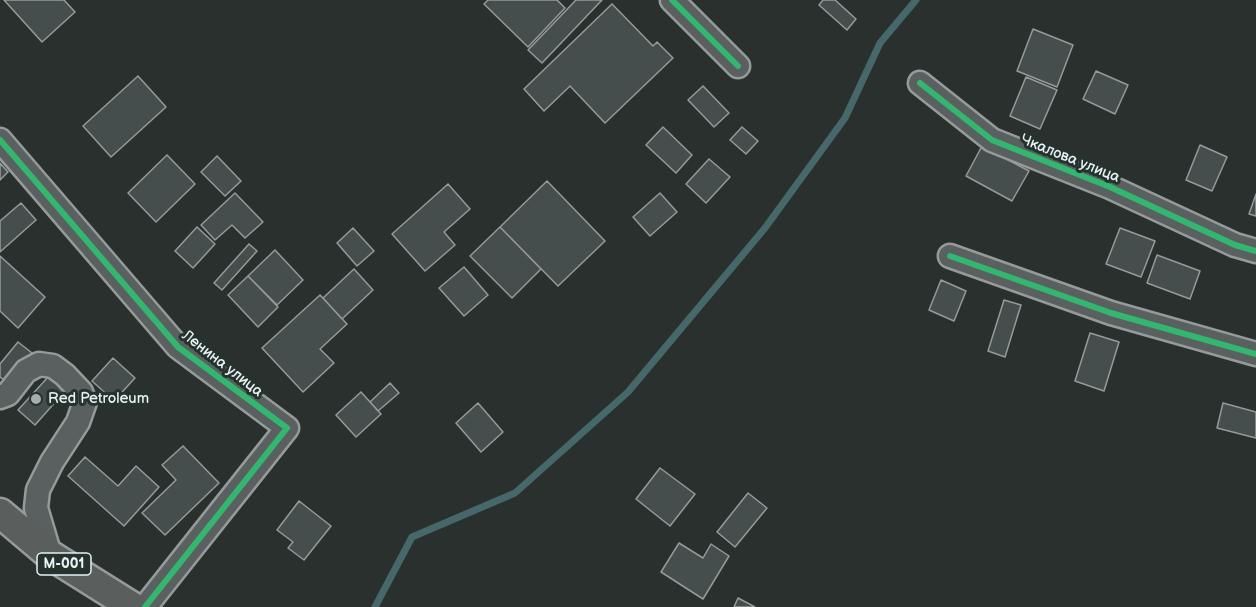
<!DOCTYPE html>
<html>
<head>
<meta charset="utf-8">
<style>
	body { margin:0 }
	canvas { display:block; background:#29302d }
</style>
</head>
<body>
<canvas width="1256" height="607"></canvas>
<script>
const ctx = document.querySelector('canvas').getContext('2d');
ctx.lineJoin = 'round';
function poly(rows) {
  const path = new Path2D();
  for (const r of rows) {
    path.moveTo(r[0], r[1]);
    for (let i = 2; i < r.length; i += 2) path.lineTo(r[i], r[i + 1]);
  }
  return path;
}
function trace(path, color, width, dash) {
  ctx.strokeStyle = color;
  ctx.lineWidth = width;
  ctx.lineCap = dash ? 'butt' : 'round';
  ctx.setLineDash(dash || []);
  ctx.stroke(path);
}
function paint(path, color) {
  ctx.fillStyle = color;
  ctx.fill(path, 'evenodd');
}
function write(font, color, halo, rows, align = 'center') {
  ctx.font = font + ' "Balsamiq Sans",sans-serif';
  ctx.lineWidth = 6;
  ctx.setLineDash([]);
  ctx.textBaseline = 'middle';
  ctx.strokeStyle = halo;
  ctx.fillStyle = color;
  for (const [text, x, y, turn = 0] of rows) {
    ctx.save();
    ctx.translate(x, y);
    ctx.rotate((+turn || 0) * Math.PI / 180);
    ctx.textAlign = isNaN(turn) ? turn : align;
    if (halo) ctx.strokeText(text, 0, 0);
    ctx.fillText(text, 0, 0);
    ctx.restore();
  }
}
const stream = poly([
	[375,607,412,537,515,493,628,392,765,228,845,118,880,43,916,0]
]);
const building = poly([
	[4,0,64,0,75,12,42,42,4,0],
	[488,0,557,0,565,8,528,47,484,4,488,0],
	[576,0,602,0,542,63,528,50,576,0],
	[823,0,835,0,856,19,847,30,819,5,823,0],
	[612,4,653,46,657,42,673,58,605,123,570,86,544,111,524,89,612,4],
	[1033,29,1073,45,1057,87,1017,71,1033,29],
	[1096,71,1128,85,1115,114,1083,99,1096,71],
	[138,76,166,107,111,157,83,126,138,76],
	[1026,77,1057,90,1040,129,1010,116,1026,77],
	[703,86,729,113,714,127,688,100,703,86],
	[663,127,692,155,676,173,646,145,663,127],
	[742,127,758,141,746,154,730,140,742,127],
	[1200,145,1227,157,1212,191,1186,180,1200,145],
	[982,146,1029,171,1012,201,966,176,982,146],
	[167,155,195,184,156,222,128,193,167,155],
	[217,156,241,181,225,196,201,172,217,156],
	[709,159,730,177,706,203,686,184,709,159],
	[0,163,8,172,0,180,0,163],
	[547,181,605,241,558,286,500,227,547,181],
	[448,184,470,209,444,232,455,245,425,271,392,234,448,184],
	[235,193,263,222,245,238,232,225,215,240,201,225,235,193],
	[660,193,677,212,650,236,633,217,660,193],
	[1256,194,1256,216,1249,214,1256,194],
	[21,203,36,220,0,252,0,221,21,203],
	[197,227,215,244,193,268,175,251,197,227],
	[500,227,541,269,512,298,470,256,500,227],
	[353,228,374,251,357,266,337,243,353,228],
	[1120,228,1155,241,1141,277,1106,264,1120,228],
	[249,244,257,251,222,290,214,283,249,244],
	[275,250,303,280,277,305,248,276,275,250],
	[1157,255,1200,271,1190,299,1147,283,1157,255],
	[0,256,45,297,18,328,0,311,0,256],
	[464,267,488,295,464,316,439,288,464,267],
	[354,269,373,290,342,319,323,298,354,269],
	[248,276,278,307,258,327,228,295,248,276],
	[941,280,966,291,954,321,929,310,941,280],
	[320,295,347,324,320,349,334,363,303,392,262,348,320,295],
	[1004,300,1021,305,1005,357,988,351,1004,300],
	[1090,333,1119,342,1104,391,1075,381,1090,333],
	[18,342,32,353,8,383,0,377,0,364,18,342],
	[113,358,135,378,114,401,92,381,113,358],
	[49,376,66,390,35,425,18,410,49,376],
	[390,383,399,393,378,411,370,402,390,383],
	[361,392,381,414,356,437,336,415,361,392],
	[478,403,503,432,481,452,456,423,478,403],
	[1223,403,1256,412,1256,438,1217,428,1223,403],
	[183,446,219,483,165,535,142,513,176,480,162,465,183,446],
	[85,457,118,486,136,466,159,487,124,526,68,476,85,457],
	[660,468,695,494,670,526,636,499,660,468],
	[748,493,767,508,735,547,717,532,748,493],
	[299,501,331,526,304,560,288,548,293,542,277,530,299,501],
	[679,543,703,558,711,544,729,556,703,599,661,572,679,543],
	[738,598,755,607,734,607,738,598]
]);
const minor = poly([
	[672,0,738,66],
	[920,83,992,140,1110,187,1235,245,1256,251],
	[0,140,178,347,287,428,145,607],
	[950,256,1111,313,1256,354],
	[0,397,8,394,26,371,39,364,53,366,65,375,81,392,85,402,78,422,52,462,38,490,36,508,50,555]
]);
const major = poly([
	[0,513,50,555,133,607]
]);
const cycleway = poly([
	[672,0,738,66],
	[920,83,992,140,1110,187,1235,245,1256,251],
	[0,140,178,347,287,428,145,607],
	[950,256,1111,313,1256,354]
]);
const markers = [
	[36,399,6,"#a5adb1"]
];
const shields = [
	[64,564,54]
];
const shieldNames = [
	["М-001",64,564]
];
const streetNames = [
	["Чкалова улица",1070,159,22],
	["Ленина улица",222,364,38]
];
const poiNames = [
	["Red Petroleum",48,399]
];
trace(stream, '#47686a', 7);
paint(building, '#464d4d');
trace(building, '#959a9a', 1.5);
trace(minor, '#959a9a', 27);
trace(major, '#959a9a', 33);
trace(minor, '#5a6060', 22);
trace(major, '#5a5e5c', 28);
trace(cycleway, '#33b770', 6);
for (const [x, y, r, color] of markers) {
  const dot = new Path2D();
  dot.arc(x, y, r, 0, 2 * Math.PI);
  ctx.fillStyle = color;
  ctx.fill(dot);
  trace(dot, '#26332d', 2);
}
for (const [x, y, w] of shields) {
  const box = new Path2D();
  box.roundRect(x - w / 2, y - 11, w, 22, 4.5);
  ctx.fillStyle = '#26332d';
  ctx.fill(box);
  trace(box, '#e8f1f8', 1.5);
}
write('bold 14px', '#e8f1f8', null, shieldNames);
write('15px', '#e8f1f8', '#26332d', streetNames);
write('15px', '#e8f1f8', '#26332d', poiNames, 'left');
</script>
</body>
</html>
